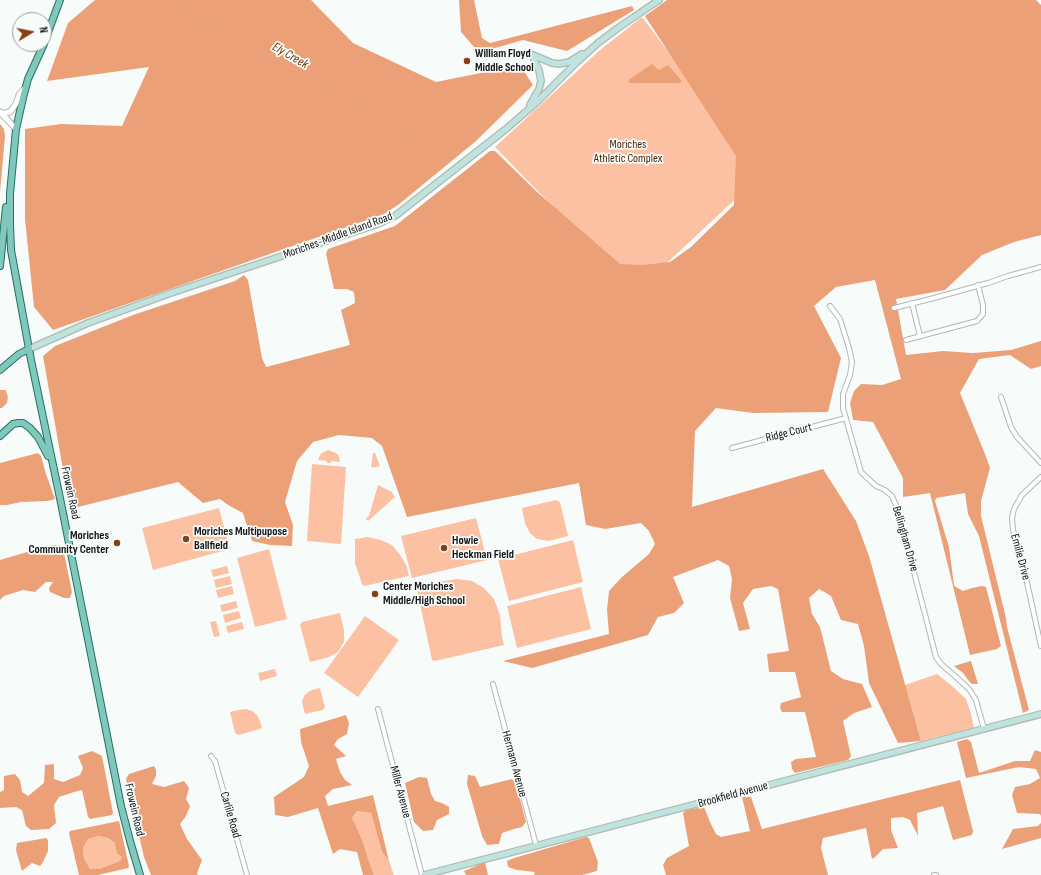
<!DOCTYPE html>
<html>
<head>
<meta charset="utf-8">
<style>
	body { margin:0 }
	#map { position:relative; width:1041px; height:875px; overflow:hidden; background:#f7fcfb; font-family:"Sofia Sans Condensed",sans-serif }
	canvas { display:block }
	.north { position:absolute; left:12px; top:12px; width:40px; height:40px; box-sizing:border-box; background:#f7fcfb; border:1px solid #9c9f9f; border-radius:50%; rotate:80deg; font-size:11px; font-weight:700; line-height:16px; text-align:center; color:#131414 }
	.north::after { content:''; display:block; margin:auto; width:14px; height:18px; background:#854115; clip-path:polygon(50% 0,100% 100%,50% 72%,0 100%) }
</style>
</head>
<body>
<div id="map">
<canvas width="1041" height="875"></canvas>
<div class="north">N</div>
</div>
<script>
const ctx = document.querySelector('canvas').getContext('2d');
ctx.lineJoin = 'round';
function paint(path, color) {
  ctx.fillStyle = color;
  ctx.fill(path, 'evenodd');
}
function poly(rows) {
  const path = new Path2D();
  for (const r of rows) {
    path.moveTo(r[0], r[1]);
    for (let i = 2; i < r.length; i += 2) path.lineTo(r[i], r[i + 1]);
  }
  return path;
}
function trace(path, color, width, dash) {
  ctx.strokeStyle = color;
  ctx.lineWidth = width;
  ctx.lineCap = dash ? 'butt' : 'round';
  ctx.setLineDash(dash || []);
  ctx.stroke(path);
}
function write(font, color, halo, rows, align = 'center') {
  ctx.font = font + ' "Sofia Sans Condensed",sans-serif';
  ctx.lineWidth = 3.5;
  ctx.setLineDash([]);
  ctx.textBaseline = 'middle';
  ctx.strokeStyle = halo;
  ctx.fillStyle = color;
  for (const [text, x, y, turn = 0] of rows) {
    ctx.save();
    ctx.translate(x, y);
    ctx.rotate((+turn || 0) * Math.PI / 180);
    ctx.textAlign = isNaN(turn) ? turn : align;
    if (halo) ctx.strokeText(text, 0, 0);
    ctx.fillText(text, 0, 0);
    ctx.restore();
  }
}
const green = poly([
	[642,17,761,175,636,292,495,147,535,110,600,50],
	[328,450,336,453,339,456,340,462,331,461,331,463,327,463,327,461,318,460,320,455,322,453],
	[373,453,375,453,380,466,376,467,371,467],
	[312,464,346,467,341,544,307,541],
	[378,485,392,492,395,497,368,521,366,519,367,517,369,516],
	[556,500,560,502,568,536,549,541,537,539,530,533,525,524,522,508],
	[219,508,230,549,153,570,142,528],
	[476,518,487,560,412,578,401,536],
	[368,537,381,540,392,545,401,556,407,567,409,576,364,586,362,584,355,563,355,539],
	[573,540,583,582,509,601,498,559],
	[269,549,287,619,255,627,237,558],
	[227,566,229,573,213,577,211,570],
	[230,576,232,584,216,588,214,580],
	[457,579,472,581,484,588,494,599,500,615,502,637,504,645,435,661,432,660,417,590,438,582],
	[232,586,234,594,218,598,216,590],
	[581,587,591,629,517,648,507,606],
	[236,601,238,608,222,612,220,605],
	[239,611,241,618,225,623,223,615],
	[340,613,344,630,344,642,338,652,329,657,310,662,300,625,302,622],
	[365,616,399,640,358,697,324,673],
	[216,621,220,636,214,637,210,622],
	[242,622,244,629,228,633,226,626],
	[275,669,277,676,260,681,258,673],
	[937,674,952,686,966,699,971,714,974,728,921,741,905,685],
	[320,688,325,707,323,710,305,714,302,702,304,696,308,692,312,690],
	[246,709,252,711,257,715,260,721,262,728,239,735,235,733,230,712,238,710],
	[357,811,371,813,382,852,389,861,394,875,374,875,352,818],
	[98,836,108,838,116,843,117,854,122,857,120,861,99,869,90,869,84,858,83,848,88,839]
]);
const forest = poly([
	[95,0,311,0,353,43,436,82,520,65,533,85,476,141,398,205,384,214,53,330,34,307,25,219,25,129,61,124,122,126,149,67,47,81,68,23],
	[459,0,474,0,482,38,490,43,632,6,634,10,567,51,523,40,492,49,474,47,461,32],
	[667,0,1036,0,1041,5,1041,235,1014,242,982,255,945,290,896,299,906,355,943,351,973,353,1011,350,1041,341,1041,366,1031,369,1010,355,979,359,960,393,985,454,990,468,981,501,981,516,1006,618,1007,627,1029,710,1023,713,979,536,968,514,965,493,936,498,935,501,949,547,954,585,956,587,963,591,972,588,982,586,986,587,1001,646,997,649,970,655,930,493,903,497,903,478,873,422,853,420,850,403,854,391,861,384,882,385,901,379,875,280,836,287,814,306,841,358,828,412,753,413,716,408,695,431,692,507,823,469,856,521,869,556,921,741,898,743,869,683,864,646,858,624,841,620,831,596,819,589,809,598,812,614,820,627,831,671,843,679,862,684,872,707,854,713,843,721,851,756,848,760,795,773,792,769,791,762,796,759,816,757,805,712,782,712,780,708,781,703,801,697,795,672,769,672,767,654,789,651,778,589,771,586,753,589,743,603,750,629,739,631,730,598,732,579,729,566,718,560,673,577,684,603,674,613,658,617,648,635,532,668,503,661,609,634,607,610,609,591,622,577,649,554,655,544,649,531,641,523,605,529,586,525,579,483,407,517,382,446,372,438,339,435,313,442,297,461,285,502,293,525,292,546,270,545,252,541,243,513,228,505,220,499,203,503,178,482,70,509,43,356,55,346,133,315,235,281,244,275,248,280,262,358,266,367,350,345,341,310,355,303,354,292,347,289,334,289,326,254,328,249,395,226,490,151,495,151,537,192,620,264,643,265,670,262,691,247,734,205,736,156,645,16],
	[652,64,659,70,668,65,682,81,680,83,631,83,628,82,630,79],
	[0,124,4,129,5,136,0,192],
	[38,453,41,456,46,474,55,499,48,501,21,502,7,505,0,505,0,463],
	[51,545,60,545,64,553,72,592,70,598,64,598,50,592,49,588,53,582,46,582,35,592,23,590,4,596,0,600,0,560],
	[971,661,978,684,972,684,968,680,963,673,954,666],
	[346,715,349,723,347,734,338,739,334,745,346,756,336,759,340,772,345,780,352,785,333,789,325,796,328,806,373,795,389,861,382,852,371,813,357,811,352,818,362,840,368,859,374,875,363,875,357,852,340,849,333,854,318,808,288,817,275,815,274,797,304,777,309,766,301,742,300,729],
	[967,739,971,742,979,773,1015,761,1030,761,1035,750,1041,752,1041,816,1040,814,1017,813,1012,795,1015,787,1030,784,1040,778,1036,769,1019,767,966,778,957,742],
	[92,751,102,756,113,813,112,815,90,819,88,817,82,790,74,792,59,797,54,805,56,823,49,829,31,830,26,826,22,810,16,807,0,808,0,792,4,790,4,776,15,774,20,780,22,792,28,796,44,783,45,765,54,764,54,779,63,782,80,775,83,768,78,756],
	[154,766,156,770,156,776,152,784,164,787,184,781,189,788,186,799,190,806,186,816,180,824,187,839,202,860,197,873,198,875,151,875,144,857,126,779,129,774],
	[468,775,475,776,480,787,512,779,516,784,526,822,522,827,514,829,502,833,499,844,487,845,482,836,467,784],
	[419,777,427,778,431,794,435,801,442,803,449,807,449,814,437,820,433,830,423,831,414,822,405,783],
	[960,780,973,831,972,835,953,840,943,806,917,813,918,836,910,820,903,817,891,818,891,830,898,848,883,849,875,857,872,859,866,828,823,838,821,848,828,875,666,875,663,865,667,858,689,846,683,813,686,810,704,807,710,822,716,834,721,837,750,831,742,797,751,797,762,829],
	[119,821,129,866,128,868,98,875,79,875,69,833,70,831],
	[98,836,108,838,115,843,117,854,122,857,120,861,99,869,90,869,84,858,83,848,88,839],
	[1041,823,1041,838,1002,849,1013,829,1038,826],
	[586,837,589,838,598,862,597,871,582,875,534,875,535,872,517,870,508,867,507,861,514,858],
	[46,838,48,840,48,851,43,862,40,866,32,863,22,871,16,850,17,843],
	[485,862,488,875,466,875,464,871]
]);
const water = poly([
	[0,390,5,390,6,391,8,397,7,403,2,408,0,408]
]);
const stream = poly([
	[165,0,242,39,404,131]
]);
const minor = poly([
	[912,303,920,336],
	[830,306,840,319,849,348,852,362,850,375,843,394,843,408,861,472,876,486,885,490,892,496,898,510,936,657,941,664,956,677,969,689,976,700,984,729],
	[894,308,934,298,988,283,1008,276,1041,267],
	[906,340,977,321,983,314,983,305,978,285],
	[1001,397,1011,427,1017,437,1041,463],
	[732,448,846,418],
	[1041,477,1022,495,1014,509,1012,518,1013,530,1026,578,1041,646],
	[493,684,536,845],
	[378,709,422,875],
	[211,756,215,761,247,875],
	[934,875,936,875]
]);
const tertiary = poly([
	[0,112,16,129],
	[0,113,6,113,10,112,16,104,19,95,25,88]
]);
const secondary = poly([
	[533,55,552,63,559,64,569,62,582,54],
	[530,105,539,89,541,81,539,70,534,60],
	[29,349,88,323,171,293,378,224,395,216,506,129,536,103,577,62,598,43,618,28,659,0],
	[424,875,1041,714]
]);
const primary = poly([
	[44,43,60,0],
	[44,44,28,79,23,98,16,129,10,194,10,224,11,250,31,360,61,503,121,806,130,841,140,875],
	[0,266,6,207],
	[0,370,19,354,29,349],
	[0,436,13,424,18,423,23,423,30,428,38,437,48,456]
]);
const markers = [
	[467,61,4,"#854115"],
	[186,539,4,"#854115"],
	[117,543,4,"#854115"],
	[444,548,4,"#854115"],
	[375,594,4,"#854115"]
];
const poiNames = [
	["William Floyd",475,54],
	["Middle School",475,68],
	["Moriches Multipupose",194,532],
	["Ballfield",194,546],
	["Moriches",109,536,"right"],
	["Community Center",109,550,"right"],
	["Howie",452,541],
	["Heckman Field",452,555],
	["Center Moriches",383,587],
	["Middle/High School",383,601]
];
const parkNames = [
	["Moriches",628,145],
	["Athletic Complex",628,159]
];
const streetNames = [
	["Moriches-Middle Island Road",338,236,-20],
	["Ridge Court",789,433,-14],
	["Frowein Road",70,493,78],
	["Bellingham Drive",905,539,74],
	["Emilie Drive",1020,557,75],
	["Hermann Avenue",514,764,75],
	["Miller Avenue",400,792,75],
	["Brookfield Avenue",733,795,-15],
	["Frowein Road",134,810,77],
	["Carlile Road",230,815,74]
];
const waterNames = [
	["Ely Creek",290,56,30]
];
paint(green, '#fcc1a2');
paint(forest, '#eba077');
paint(water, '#eda279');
trace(stream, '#eda279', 1.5);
trace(minor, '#b2b7b6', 6);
trace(tertiary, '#b2b7b6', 7);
trace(secondary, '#b2b7b6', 8);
trace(primary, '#237163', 8);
trace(minor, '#fff', 4);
trace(tertiary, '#fff', 5);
trace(secondary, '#bfe3dd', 5.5);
trace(primary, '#80c8bb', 6);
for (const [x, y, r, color] of markers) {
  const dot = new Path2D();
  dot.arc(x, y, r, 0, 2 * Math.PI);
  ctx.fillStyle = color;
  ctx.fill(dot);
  trace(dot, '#f7fcfb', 1.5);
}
write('bold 12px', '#131414', '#f7fcfb', poiNames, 'left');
write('12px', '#4c1e00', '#f7fcfb', parkNames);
write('12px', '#131414', '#f7fcfb', streetNames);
write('italic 13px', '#783504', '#f7fcfb', waterNames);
</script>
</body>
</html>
